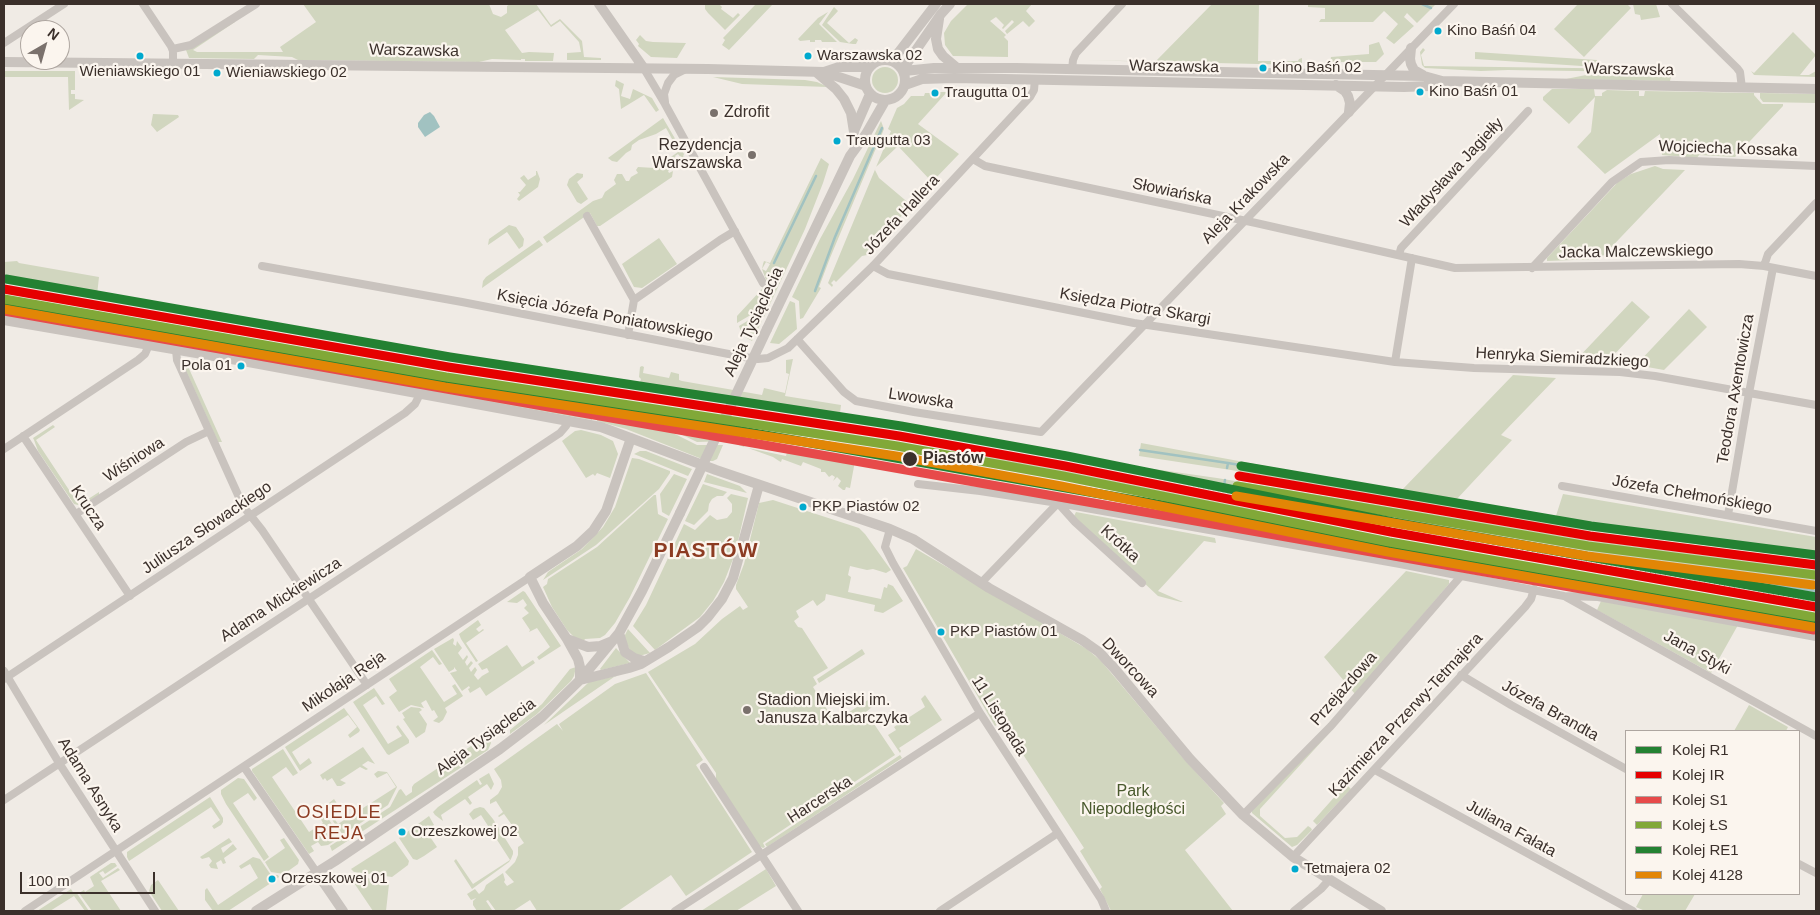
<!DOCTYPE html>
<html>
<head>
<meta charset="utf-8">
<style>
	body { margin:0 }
	#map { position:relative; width:1820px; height:915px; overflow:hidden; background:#f0ebe5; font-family:Arial,sans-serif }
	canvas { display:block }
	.frame { position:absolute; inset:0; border:5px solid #3b302b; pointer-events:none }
	.legend { position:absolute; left:1625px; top:730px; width:175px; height:165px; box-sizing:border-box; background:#fbf5ee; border:1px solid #aea6a0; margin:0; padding:6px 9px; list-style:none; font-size:15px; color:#3b302b }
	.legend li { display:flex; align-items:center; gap:10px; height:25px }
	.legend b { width:25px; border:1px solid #aea6a0 }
	.north { position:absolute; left:20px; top:20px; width:50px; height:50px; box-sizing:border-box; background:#fbf5ee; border:1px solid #aea6a0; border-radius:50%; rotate:38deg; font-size:14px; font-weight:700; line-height:20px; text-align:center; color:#3b302b }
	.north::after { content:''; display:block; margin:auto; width:18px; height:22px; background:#7a716c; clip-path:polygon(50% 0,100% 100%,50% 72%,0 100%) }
	.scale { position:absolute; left:20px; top:872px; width:135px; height:22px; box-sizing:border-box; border:2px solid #3b302b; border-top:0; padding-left:6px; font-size:15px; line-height:18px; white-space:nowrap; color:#3b302b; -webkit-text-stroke:4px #fbf5ee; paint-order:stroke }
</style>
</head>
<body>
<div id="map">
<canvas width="1820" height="915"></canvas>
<div class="frame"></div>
<ul class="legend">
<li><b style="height:6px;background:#238132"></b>Kolej R1</li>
<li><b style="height:6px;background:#e50000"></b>Kolej IR</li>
<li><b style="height:6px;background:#e74a4a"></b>Kolej S1</li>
<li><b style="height:6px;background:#81a838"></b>Kolej ŁS</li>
<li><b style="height:6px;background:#238132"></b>Kolej RE1</li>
<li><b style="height:6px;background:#e28606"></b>Kolej 4128</li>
</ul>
<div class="north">N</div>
<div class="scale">100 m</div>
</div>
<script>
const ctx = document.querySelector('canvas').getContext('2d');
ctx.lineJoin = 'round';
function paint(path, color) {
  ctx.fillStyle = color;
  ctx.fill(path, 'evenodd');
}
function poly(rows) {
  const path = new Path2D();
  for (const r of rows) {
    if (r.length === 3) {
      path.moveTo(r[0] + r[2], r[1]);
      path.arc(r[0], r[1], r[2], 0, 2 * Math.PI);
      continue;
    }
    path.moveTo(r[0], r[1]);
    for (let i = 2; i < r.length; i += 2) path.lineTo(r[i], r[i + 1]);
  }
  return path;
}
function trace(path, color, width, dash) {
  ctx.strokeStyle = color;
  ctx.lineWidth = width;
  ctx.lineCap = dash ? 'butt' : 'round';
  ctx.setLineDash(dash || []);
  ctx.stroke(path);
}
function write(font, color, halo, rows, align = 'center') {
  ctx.font = font + ' Arial,sans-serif';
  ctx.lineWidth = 4.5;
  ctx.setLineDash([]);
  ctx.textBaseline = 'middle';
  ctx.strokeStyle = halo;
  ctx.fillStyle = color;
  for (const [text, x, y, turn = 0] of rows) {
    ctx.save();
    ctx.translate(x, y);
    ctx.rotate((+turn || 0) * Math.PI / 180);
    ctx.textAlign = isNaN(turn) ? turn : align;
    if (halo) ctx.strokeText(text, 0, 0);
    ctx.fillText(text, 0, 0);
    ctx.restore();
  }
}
const green = poly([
	[303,4,489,4,493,14,501,17,507,13,507,6,510,4,536,4,551,25,560,19,582,41,584,57,601,58,601,60,567,60,567,53,581,52,579,42,560,21,551,27,538,10,505,30,522,53,529,52,554,53,553,61,525,61,525,59,521,59,521,60,492,59,479,62,298,60,292,57,258,55,254,59,189,58,186,50,235,21,235,22,193,50,197,52,283,52,280,47,316,22],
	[705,4,719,4,722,7,721,9,733,18,738,13,740,15,725,30,708,13,705,9],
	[756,4,773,4,729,50,722,45,725,40,723,38],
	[968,4,1032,4,1026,11,1035,21,1029,27,1023,21,1007,34,1005,31,1014,22,1012,20,1003,29,1002,28,1004,25,996,17,990,21,1006,35,1004,37,1008,41,1008,57,953,56,945,45,944,33,951,21],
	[1212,4,1259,4,1258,61,1298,61,1299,59,1302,58,1302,65,1085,60,1155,62],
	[1308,4,1436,4,1417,23,1407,13,1404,17,1414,26,1394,44,1386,38,1398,24,1384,11,1373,22,1319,22,1321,19,1325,19,1325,8,1308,7],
	[1578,4,1627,4,1631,8,1584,57,1554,29],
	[1633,4,1656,4,1660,17,1641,20,1640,15,1635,14],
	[834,7,838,11,827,23,849,43,855,38,858,40,856,44,853,44,840,42,822,25],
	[828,12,819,24,837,42,822,42,821,40,815,40,815,42,810,42,810,40,800,41,798,39,818,18],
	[1793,32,1816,55,1800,75,1809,75,1816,71,1816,77,1754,75,1751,71,1754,73],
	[640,35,646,41,653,42,686,43,677,58,651,57,638,46,639,44,636,40],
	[1379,42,1384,54,1376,62,1330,62,1331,57,1369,54,1369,45],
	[1423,48,1425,50,1421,55,1424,66,1648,69,1646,72,1508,70,1481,71,1425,68,1422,65,1420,52],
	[1475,52,1597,60,1597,67,1475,59],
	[885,80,13],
	[4,71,75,71,75,90,71,90,71,94,75,94,75,99,84,100,69,110,68,77,4,77],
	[1586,75,1671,77,1670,81,1566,79],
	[713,77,805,80,817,82,828,87,742,84],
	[616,80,624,84,621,96,630,99,633,89,652,98,659,110,656,112,644,95,621,109,619,89,615,86],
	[1552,89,1594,89,1595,96,1602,96,1602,93,1607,90,1639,91,1639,96,1644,96,1645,91,1754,93,1754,95,1762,104,1783,104,1783,106,1735,157,1699,155,1697,158,1662,155,1660,134,1605,174,1577,147,1591,132,1595,97,1569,124,1543,100,1543,97],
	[940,92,947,92,918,124,959,154,932,182,898,146,876,167,875,170,879,178,911,205,867,255,862,256,836,282,834,280,831,283,833,285,832,287,828,283,891,131,888,129,897,108,904,104,911,96,924,96,925,93,931,93,931,94,940,94],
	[1760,93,1816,94,1816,103,1763,102,1760,98],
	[153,114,178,115,179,117,157,132,151,125],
	[663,118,684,154,682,159,678,154,675,156,679,162,684,156,686,160,668,171,669,173,673,171,672,177,600,226,597,226,590,213,547,243,543,237,593,201,602,198,605,192,616,184,614,180,617,174,622,174,626,181,629,181,631,177,638,173,636,170,638,167,655,168,678,152,677,148,666,128,656,134,639,140,632,145,631,150,626,153,617,162,612,161,608,158],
	[881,121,884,129,830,258,819,287,821,288,803,318,800,319,799,301,792,297,820,239,853,179],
	[821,158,829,164,823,183,805,229,764,317,754,313,737,323,737,316,762,289,766,280,762,269,766,271,770,264,766,262,762,269,763,264,764,261,770,263],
	[1655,166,1663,169,1685,170,1600,259,1547,261,1547,258,1618,182,1631,174],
	[536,171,537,171,540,179,538,187,519,201,517,199,520,195,518,192,520,192,526,185,520,178,524,175,528,180,536,175],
	[577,173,583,174,583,177,577,182,588,199,581,204,577,202,567,185,569,179],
	[509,225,516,227,524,239,523,246,519,249,507,232,488,245,489,239],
	[659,238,677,264,642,288,634,287,622,264],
	[539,240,543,245,482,288,483,281,486,277],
	[17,261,19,263,99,277,97,295,507,365,508,363,640,382,641,379,639,377,640,367,642,366,644,367,643,373,669,378,671,372,679,374,679,380,682,381,762,395,764,388,785,393,789,374,786,373,786,360,793,359,785,396,841,405,840,413,748,401,717,399,546,373,4,279,4,262],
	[790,301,795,303,797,329,779,344,770,343],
	[1632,301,1650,317,1607,362,1575,361],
	[4,307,118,327,123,331,4,310],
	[1689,309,1707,327,1664,370,1636,365],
	[4,312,592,416,592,420,4,316],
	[754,317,762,321,752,341,742,335,739,326],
	[144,333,519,397,540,405,140,334],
	[182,362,186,362,222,442,218,442],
	[1513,375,1556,378,1501,435,1512,440,1456,500,1554,522,1563,494,1816,537,1816,559,1584,530,1515,520,1231,470,1139,456,1141,443,1401,491],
	[555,405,726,434,724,440,745,445,744,447,728,441,697,442,664,426,549,406],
	[598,417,663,428,697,445,723,445,717,459,713,461,707,461,626,429,597,421],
	[53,425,55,427,36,440,79,505,99,492,99,495,82,506,74,504,38,451,34,440,33,438],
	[581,430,601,435,613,441,618,454,610,478,597,473,595,476,593,474,586,478,562,441,575,431],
	[748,448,786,456,787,452,784,452,785,448,855,461,850,488,846,487,845,490,843,490,838,486,841,481,837,477,833,481,835,477,832,475,829,477,825,472,821,472,821,469,803,462,801,466,782,459,781,462,779,461,773,457],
	[951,449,1061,470,1257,510,1256,512,1047,476,1048,469,950,452],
	[640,451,646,451,692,469,688,476,634,454],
	[1042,453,1217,478,1582,539,1816,570,1816,597,1428,529],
	[632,458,639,459,670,471,670,473,659,489,596,545,543,580,548,572,582,549,603,527,615,507],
	[674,474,687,479,669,516,662,512,660,494],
	[707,474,740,486,747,493,704,482],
	[703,484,727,492,723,496,717,496,712,499,709,504,708,511,694,525,685,521],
	[731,494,748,498,735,554,724,582,713,601,700,617,655,650,633,626,646,605,684,524,695,530,710,515,717,520,727,518,732,512,732,504,727,498],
	[654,495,656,495,658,514,668,519,630,597,615,623,605,635,600,638,585,639,583,642,575,638,567,630,552,607,543,587,547,584,548,579,597,547],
	[773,500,859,528,865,534,891,570,886,573,873,569,867,570,850,566,848,575,851,577,848,592,881,599,884,587,887,588,888,584,893,586,903,601,883,613,874,611,875,605,826,594,825,600,817,606,813,600,796,611,799,617,794,621,798,627,802,628,828,668,813,677,817,684,813,687,833,719,835,721,868,700,872,707,866,712,895,755,763,843,765,847,763,848,758,845,716,782,716,773,648,672,695,644,722,619,740,606,743,610,748,607,736,589,736,585,744,564,759,503],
	[1076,512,1215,538,1216,543,1204,541,1158,591,1183,602,1181,602,1158,596,1076,519,1074,516],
	[916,549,1087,649,1101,661,1183,758,1224,803,1221,806,1226,814,1185,850,1233,911,1111,911,1100,889,1102,887,1080,851,1084,848,1011,736,1015,733,1006,719,995,726,903,568,907,566],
	[1406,571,1449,580,1449,584,1355,694,1324,657],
	[523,591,525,592,561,646,539,660,537,657,550,647,537,628,529,632,530,630,522,618,529,613,524,608,527,605,523,599,517,603,507,602],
	[1601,601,1738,625,1711,673,1597,610],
	[478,620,481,625,476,629,479,632,483,629,484,630,466,643,478,661,476,662,461,639,459,634],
	[628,629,650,653,639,656,631,653,624,637],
	[453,638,454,640,453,644,456,646,457,641,462,648,458,653,463,660,467,655,468,657,465,662,467,666,471,661,473,663,469,668,471,672,475,667,477,670,474,675,478,680,482,676,489,672,487,668,482,670,478,664,507,645,522,667,533,660,535,663,486,696,480,687,470,693,468,689,470,688,469,686,462,691,450,673,457,671,454,667,454,669,449,672,434,649],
	[616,648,630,663,601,670,600,669],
	[862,649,865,654,819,683,817,679],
	[432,650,442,664,439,665,433,657,420,667,444,702,457,694,452,686,455,684,463,696,445,708,447,712,443,720,439,723,433,721,438,717,434,710,432,711,426,700,421,703,424,708,411,705,399,712,389,697,397,691,389,679],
	[576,667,574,676,571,681,537,714,510,734,510,730,542,704,570,669],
	[646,673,703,760,696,765,752,852,686,896,671,875,618,911,537,911,530,900,513,911,496,911,488,900,486,901,492,910,477,911,473,905,473,901,476,898,471,900,467,894,475,889,479,894,484,890,486,885,503,873,505,880,504,882,507,886,514,882,505,872,515,862,518,855,518,847,524,843,515,830,509,833,508,832,514,828,504,814,499,817,498,816,503,812,496,801,490,804,490,800,498,794,502,787,501,780,494,769,557,724,563,731,559,724,615,684],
	[620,675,614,677,544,725,589,682],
	[374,688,385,704,382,705,376,696,363,705,388,744,402,736,396,727,398,725,409,740,409,743,389,755,387,754,353,702],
	[925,695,942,720,899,748,901,751,900,753,888,735,896,730,894,727,925,707,921,699],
	[1749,705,1788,727,1786,731,1734,731],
	[411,707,420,708,422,710,419,712,427,724,425,732,416,738,403,719,405,718,402,713],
	[344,708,360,730,359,732,350,738,348,735,357,727,348,715,292,752,300,765,309,758,312,763,300,771,285,747],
	[1334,728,1260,809,1260,816,1285,838,1297,837,1308,826,1311,828,1312,830,1297,845,1292,847,1252,813,1252,809],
	[487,737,490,739,491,743,488,750,332,851,330,846,390,807,399,790,401,789,406,796,412,792,412,787,414,784,483,738],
	[363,747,375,764,368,761,362,765,368,769,366,770,360,767,340,780,346,783,341,786,337,786,332,778,327,781,325,778,323,780,320,775],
	[283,749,298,773,293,776,286,767,272,777,309,832,323,823,318,814,323,810,338,834,339,838,328,845,321,846,318,842,311,846,314,851,309,854,252,771,252,769],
	[900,755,902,758,767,847,765,844],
	[378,771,387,772,397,787,388,805,344,834,340,832,324,807,334,799,338,805,329,811,338,824,396,787,387,773,377,778,374,774],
	[489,773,494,784,491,790,487,784,468,797,472,803,470,805,465,799,441,815,443,821,435,815,433,812,438,807,477,780,480,785,482,784,479,779],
	[238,778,244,779,257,798,254,801,248,793,233,803,269,857,264,861,226,804,221,794,221,790],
	[1346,784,1351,789,1317,825,1313,821],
	[210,797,223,818,223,822,221,825,214,829,212,826,220,820,211,807,129,861,127,857,127,852],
	[480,807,484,808,493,819,513,851,513,854,511,859,509,862,472,889,454,861,456,859,473,884,510,860,481,815,473,820,469,814,474,809],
	[429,816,434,825,426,831,437,847,424,856,417,860,413,859,399,838],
	[229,838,232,842,221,848,223,853,233,844,237,849,224,858,226,863,223,864,221,860,216,863,218,869,211,868,209,865,212,861,209,857,202,859,200,857],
	[284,838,299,860,298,864,284,874,271,872,265,862,285,848,280,840],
	[395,841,409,861,408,865,392,877,385,876,385,874,382,872,379,875,354,872,351,869],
	[253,857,260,859,271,875,278,875,279,877,276,879,274,876,269,879,271,883,228,911,213,911,205,900,205,890,207,888,218,905,258,878,250,864,241,869,239,866],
	[111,863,115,863,117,866,105,874,103,871,99,873,103,878,118,868,120,870,101,881,121,911,92,911,79,893,84,890,85,892,94,886,90,877],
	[766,869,776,886,736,911,701,911],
	[353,876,387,881,389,884,386,911,373,911,352,880],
	[158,880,179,911,162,911,149,891,151,885],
	[71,889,74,894,76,892,89,911,85,911,74,896,50,911,37,911],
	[1643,894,1695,894,1685,911,1645,911,1636,907]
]);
const water = poly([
	[430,112,434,116,440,127,425,137,418,127,418,123,424,115]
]);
const stream = poly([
	[1422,4,1431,8],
	[774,263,816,176],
	[815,291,835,237,882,128],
	[1140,450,1228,463,1227,468],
	[1228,463,1477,506],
	[1154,471,1467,534,1657,567,1816,591],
	[1224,486,1225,480]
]);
const minor = poly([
	[143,4,171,46,173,51,173,64],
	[1672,4,1737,68,1740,72,1742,88],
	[4,43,64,4],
	[173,49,191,45,256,4],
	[643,67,665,104,763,283],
	[1072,70,1073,60,1076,53,1122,4],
	[665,102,664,94,668,83,674,75,684,70],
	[973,159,985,166,1256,223,1455,268,1739,264,1764,266,1816,276],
	[587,216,634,300],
	[1399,255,1401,248,1528,111],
	[262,266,462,302,744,357,758,359,768,358,788,348,873,266,1030,97,1034,90,1035,79],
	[873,266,888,274,1134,323,1395,362,1474,368,1620,372,1655,376,1816,405],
	[1764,266,1768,254,1816,203],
	[1532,268,1612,182,1641,162,1669,160,1816,166],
	[628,335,634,300,720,240,735,231],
	[797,339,844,392,856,401,914,412,1041,432,1454,4],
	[176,350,177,360,243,506,262,530,367,685],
	[1395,362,1412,258],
	[23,436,130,596],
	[4,449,138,360,145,354,149,345],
	[918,484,980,491,1058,503,1400,564,1564,596,1598,597,1816,637],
	[1562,486,1816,531],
	[76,514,186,442,209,431],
	[1728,515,1749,393,1773,268],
	[890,529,885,547,893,563,980,713,1101,899,1106,911],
	[981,583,1058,503,1075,522,1142,583],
	[1566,597,1816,736],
	[4,671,59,763,155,911],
	[1461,675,1511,705,1626,769],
	[4,679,405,413,415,404,420,394],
	[244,767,317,873],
	[704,767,798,911],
	[1375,770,1633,911],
	[4,800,560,433,566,426,568,420],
	[1243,815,1331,726,1461,576],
	[1293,857,1525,607,1531,599,1534,589],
	[1799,864,1816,873],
	[25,911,530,577],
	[675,911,980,713],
	[940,911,1058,833],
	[1294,911,1321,889,1329,880]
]);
const tertiary = poly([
	[599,4,643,67],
	[939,19,936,39,938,49,943,56,956,67],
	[1411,48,1410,59,1411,64,1414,70,1423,75],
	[885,80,20],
	[892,61,936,4],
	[4,62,708,69,824,72,866,86],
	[903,69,941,14,950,4],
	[904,71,934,68,1016,68,1424,76,1442,81,1816,89],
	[816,72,836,89,844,99,851,113,854,132],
	[824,72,839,67,869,67],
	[905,85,922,79,954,78,1404,87,1430,86,1442,81],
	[1336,85,1345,91,1348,96,1350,103,1349,112],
	[854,131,870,94],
	[4,320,243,361,601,427,716,470,890,529,913,539,989,588,1082,640,1099,652,1114,668,1190,759,1243,815,1293,857,1381,911],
	[767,329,850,156,866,134,885,101],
	[619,633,625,652,634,658,644,661],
	[567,639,588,647,600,646,612,641],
	[580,680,580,667,578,659,567,639,543,603,530,577,577,546,593,531,606,511,631,438],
	[580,680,629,668,641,664,669,647,698,627,708,617,722,599,733,578,759,485],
	[317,873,343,911],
	[256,911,335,861,500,749,542,717,580,680,619,633,642,591,680,513]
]);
const rail = poly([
	[924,430,976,439,1364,521,1816,601]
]);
const tertiaryBridge = poly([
	[680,513,767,329]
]);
const rail1 = poly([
	[4,301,1816,620]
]);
const rail2 = poly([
	[4,289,448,367,899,436,1065,466,1391,532,1816,607],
	[1239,476,1590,536,1816,565]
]);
const rail3 = poly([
	[4,311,1814,630]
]);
const rail4 = poly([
	[4,299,446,377,897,446,1063,476,1389,542,1814,617],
	[1237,486,1588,546,1815,575]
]);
const rail5 = poly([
	[6,279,450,357,901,426,1067,456,1393,522,1816,597],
	[1241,466,1591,526,1816,555]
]);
const rail6 = poly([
	[4,309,445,387,896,456,1061,486,1388,552,1813,627],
	[1236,496,1587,556,1813,585]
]);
const markers = [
	[1438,31,4.5,"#00a9ce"],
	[140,56,4.5,"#00a9ce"],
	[808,56,4.5,"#00a9ce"],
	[1263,68,4.5,"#00a9ce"],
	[217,73,4.5,"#00a9ce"],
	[1420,92,4.5,"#00a9ce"],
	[935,93,4.5,"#00a9ce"],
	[714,113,5,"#7a716c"],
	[837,141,4.5,"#00a9ce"],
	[752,155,5,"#7a716c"],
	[241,366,4.5,"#00a9ce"],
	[910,459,8,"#3b302b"],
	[803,507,4.5,"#00a9ce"],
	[941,632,4.5,"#00a9ce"],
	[747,710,5,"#7a716c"],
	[402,832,4.5,"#00a9ce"],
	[1295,869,4.5,"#00a9ce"],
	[272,879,4.5,"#00a9ce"]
];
const busNames = [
	["Kino Baśń 04",1447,31],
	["Warszawska 02",817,56],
	["Kino Baśń 02",1272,68],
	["Wieniawskiego 01",140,72,"center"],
	["Wieniawskiego 02",226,73],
	["Kino Baśń 01",1429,92],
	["Traugutta 01",944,93],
	["Traugutta 03",846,141],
	["Pola 01",232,366,"right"],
	["PKP Piastów 02",812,507],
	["PKP Piastów 01",950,632],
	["Orzeszkowej 02",411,832],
	["Tetmajera 02",1304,869],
	["Orzeszkowej 01",281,879]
];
const streetNames = [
	["Warszawska",414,51,1],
	["Warszawska",1174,67,1],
	["Warszawska",1629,70,1],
	["Wojciecha Kossaka",1728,149,2],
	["Władysława Jagiełły",1452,173,-47],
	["Słowiańska",1172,192,12],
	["Aleja Krakowska",1246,199,-46],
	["Józefa Hallera",902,215,-47],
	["Jacka Malczewskiego",1636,252,-1],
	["Księdza Piotra Skargi",1135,307,10],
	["Księcia Józefa Poniatowskiego",605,316,11],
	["Aleja Tysiąclecia",754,322,-65],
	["Henryka Siemiradzkiego",1562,358,3],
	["Teodora Axentowicza",1736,389,-80],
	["Lwowska",921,399,9],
	["Wiśniowa",134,460,-33],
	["Józefa Chełmońskiego",1692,495,10],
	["Krucza",88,508,56],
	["Juliusza Słowackiego",207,528,-34],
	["Krótka",1120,544,42],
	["Adama Mickiewicza",281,600,-33],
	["Jana Styki",1697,653,29],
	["Dworcowa",1130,668,47],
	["Mikołaja Reja",344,682,-34],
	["Przejazdowa",1344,689,-49],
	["Józefa Brandta",1550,711,29],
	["Kazimierza Przerwy-Tetmajera",1406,715,-47],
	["11 Listopada",999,716,58],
	["Aleja Tysiąclecia",486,737,-36],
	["Adama Asnyka",90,785,58],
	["Harcerska",820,800,-33],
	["Juliana Fałata",1511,829,29]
];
const poiNames = [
	["Zdrofit",724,113],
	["Rezydencja",742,146,"right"],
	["Warszawska",742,164,"right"],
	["Stadion Miejski im.",757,701],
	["Janusza Kalbarczyka",757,719]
];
const stopNames = [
	["Piastów",923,459]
];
const parkNames = [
	["Park",1133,792],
	["Niepodległości",1133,810]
];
const neighbourhoodNames = [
	["OSIEDLE",339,813],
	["REJA",339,834]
];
const districtNames = [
	["PIASTÓW",706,551]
];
paint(green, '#d1d6bf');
paint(water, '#a1c2c1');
trace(stream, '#a1c2c1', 2.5);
trace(minor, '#c9c3be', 8);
trace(tertiary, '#c9c3be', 10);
trace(rail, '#b1aca8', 2.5, [1, 4]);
trace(tertiaryBridge, '#c9c3be', 10);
trace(rail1, '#238132', 9);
trace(rail2, '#e50000', 9);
trace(rail3, '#e74a4a', 9);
trace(rail4, '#81a838', 9);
trace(rail5, '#238132', 9);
trace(rail6, '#e28606', 9);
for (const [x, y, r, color] of markers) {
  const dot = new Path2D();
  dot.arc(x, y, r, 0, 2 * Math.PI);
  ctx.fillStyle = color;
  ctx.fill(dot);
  trace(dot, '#fbf5ee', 2);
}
write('15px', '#3b302b', '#fbf5ee', busNames, 'left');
write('16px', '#3b302b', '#fbf5ee', streetNames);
write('16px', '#3b302b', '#fbf5ee', poiNames, 'left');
write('bold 16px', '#3b302b', '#fbf5ee', stopNames, 'left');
write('16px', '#4a5a2e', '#fbf5ee', parkNames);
ctx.letterSpacing = '1px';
write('18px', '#8c3b22', '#fbf5ee', neighbourhoodNames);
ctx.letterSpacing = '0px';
ctx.letterSpacing = '1px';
write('bold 21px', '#8c3b22', '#fbf5ee', districtNames);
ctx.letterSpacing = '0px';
</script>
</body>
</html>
